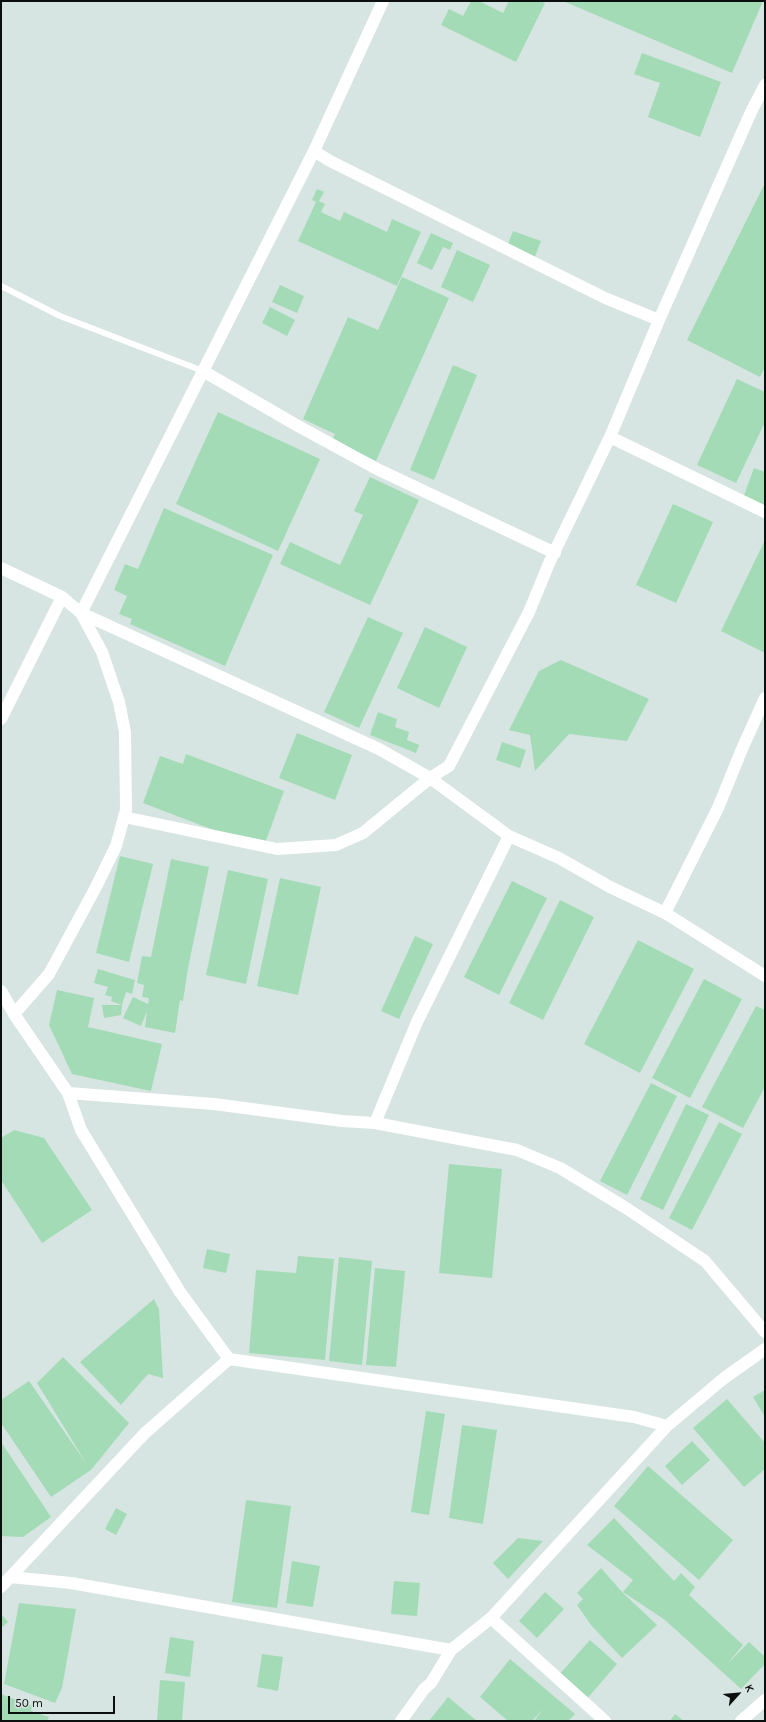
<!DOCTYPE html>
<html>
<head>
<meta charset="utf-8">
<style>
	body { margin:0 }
	#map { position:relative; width:766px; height:1722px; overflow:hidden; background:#d6e5e1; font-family:Karla,sans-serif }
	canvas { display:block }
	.frame { position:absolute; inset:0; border:2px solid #0b0f0e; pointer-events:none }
	.north { position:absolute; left:718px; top:1674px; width:40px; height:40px; -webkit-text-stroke:3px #d6e5e1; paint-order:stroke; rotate:63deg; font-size:11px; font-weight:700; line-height:16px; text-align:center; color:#0b0f0e }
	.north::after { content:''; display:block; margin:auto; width:14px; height:18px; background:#0b0f0e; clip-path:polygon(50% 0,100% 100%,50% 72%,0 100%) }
	.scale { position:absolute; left:8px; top:1696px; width:107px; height:18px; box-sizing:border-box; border:2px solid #0b0f0e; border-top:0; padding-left:5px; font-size:12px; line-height:14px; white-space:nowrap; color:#0b0f0e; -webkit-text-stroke:3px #d6e5e1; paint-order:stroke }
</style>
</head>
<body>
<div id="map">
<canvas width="766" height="1722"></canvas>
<div class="frame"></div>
<div class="north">K</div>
<div class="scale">50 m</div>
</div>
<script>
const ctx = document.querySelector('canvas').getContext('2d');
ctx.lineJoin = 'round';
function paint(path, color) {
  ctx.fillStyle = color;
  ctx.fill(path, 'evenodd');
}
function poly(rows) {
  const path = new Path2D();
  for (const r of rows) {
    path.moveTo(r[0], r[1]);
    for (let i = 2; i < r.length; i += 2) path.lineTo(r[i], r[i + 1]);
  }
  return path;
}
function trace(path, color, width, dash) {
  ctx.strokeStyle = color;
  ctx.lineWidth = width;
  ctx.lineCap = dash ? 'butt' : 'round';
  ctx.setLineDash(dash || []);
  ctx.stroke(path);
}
const building = poly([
	[471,1,479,1,503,13,509,1,540,1,545,3,516,62,441,25,449,9,463,16],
	[563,1,763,1,732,73],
	[642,53,721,82,700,137,648,117,660,83,634,74],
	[765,183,765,367,760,377,687,340],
	[317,189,324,192,319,201,325,204,321,212,340,221,344,212,387,232,392,219,421,232,397,286,298,241,316,202,312,200],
	[513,231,541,241,534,259,506,249],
	[431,233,453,243,450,250,443,247,432,270,417,263],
	[457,250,490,265,473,302,441,287],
	[402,277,449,298,376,461,332,441,335,434,303,419,348,317,378,330],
	[280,285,304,296,297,313,272,302],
	[270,307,295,320,287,336,262,323],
	[453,365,477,375,434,480,410,470],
	[737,379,765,392,765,422,736,483,697,465],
	[218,412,320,459,278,551,176,504],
	[754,468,765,472,765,507,742,501],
	[370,477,419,500,370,605,280,564,290,542,340,565,363,515,354,511],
	[673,504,713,522,676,603,636,585],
	[164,508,273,555,225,666,130,624,132,619,119,614,127,596,114,590,125,564,138,569],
	[765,540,765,653,721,631],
	[368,617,403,633,359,728,324,712],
	[425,627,467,647,439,708,397,688],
	[561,660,649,699,627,741,569,734,535,771,530,735,509,730,539,671],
	[378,712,397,719,395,727,409,732,407,740,419,745,416,753,370,735],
	[297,733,352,755,335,800,279,778],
	[502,742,526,750,520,768,496,760],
	[186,754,284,791,263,849,143,803,160,756,183,764],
	[120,856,153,864,129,962,96,953],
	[171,859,209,867,188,968,183,1001,180,1000,175,1033,145,1027,147,1011,141,1026,123,1018,133,997,148,1004,149,998,142,997,144,985,137,983,142,956,151,957],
	[228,870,268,879,246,984,206,975],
	[280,878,321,887,298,995,257,986],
	[512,881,547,898,499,995,464,977],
	[560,900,594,917,543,1020,509,1003],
	[415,936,433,944,399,1019,381,1011],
	[638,940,694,969,640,1073,584,1044],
	[98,969,135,980,132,994,126,992,122,1005,111,1001,112,997,105,995,108,987,94,983],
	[704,979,742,999,690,1098,652,1078],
	[57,990,94,998,88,1027,162,1044,151,1091,72,1074,49,1025],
	[102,1005,122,1005,121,1015,104,1018],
	[756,1006,765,1010,765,1087,743,1128,702,1107],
	[651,1083,677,1096,627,1195,600,1181],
	[686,1104,709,1115,663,1210,640,1199],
	[719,1122,742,1134,692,1230,669,1218],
	[14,1130,44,1138,92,1210,42,1243,1,1180,1,1138],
	[449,1164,502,1169,492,1278,439,1273],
	[207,1249,230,1254,226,1273,203,1268],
	[298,1256,334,1259,325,1360,249,1353,256,1270,296,1273],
	[339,1257,372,1261,362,1365,329,1361],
	[375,1268,405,1271,396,1367,366,1365],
	[154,1299,159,1309,163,1378,148,1374,121,1405,80,1362],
	[63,1357,129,1423,91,1470,51,1497,1,1423,1,1400,29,1381,86,1463,37,1383],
	[765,1390,765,1417,753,1397],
	[727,1399,765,1443,765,1469,744,1487,693,1428],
	[426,1411,445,1414,429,1515,411,1512],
	[462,1425,497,1430,483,1524,449,1518],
	[692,1441,710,1460,682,1485,665,1466],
	[1,1442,51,1517,23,1537,1,1536],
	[648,1466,733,1540,699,1580,614,1506],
	[246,1500,291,1506,277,1608,232,1602],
	[116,1508,127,1514,116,1535,105,1529],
	[614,1518,674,1581,681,1573,695,1587,689,1595,743,1645,727,1664,749,1642,765,1657,765,1664,741,1689,665,1620,623,1592,633,1580,587,1545],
	[518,1538,543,1541,508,1579,493,1563],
	[292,1561,320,1566,313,1607,286,1603],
	[601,1568,622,1592,657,1625,622,1658,591,1625,577,1605,583,1599,577,1593],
	[394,1581,420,1583,417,1616,391,1614],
	[545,1592,564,1609,537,1638,519,1621],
	[19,1603,76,1609,62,1688,55,1703,4,1684],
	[3,1616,8,1622,1,1628,1,1617],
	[170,1637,194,1641,190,1677,165,1673],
	[590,1640,617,1664,585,1701,558,1676],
	[262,1654,283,1657,278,1691,257,1687],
	[510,1659,575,1714,569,1720,570,1721,534,1721,543,1709,532,1721,508,1721,480,1697],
	[160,1680,185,1682,182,1721,157,1720],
	[1,1694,33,1706,31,1711,49,1717,47,1721,1,1721],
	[448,1697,477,1721,429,1721],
	[675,1714,684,1721,670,1721]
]);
const service = poly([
	[1,286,60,316,203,371]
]);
const minor = poly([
	[383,1,314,151,81,613,379,749,430,778,509,836,559,858,610,887,665,913,765,976],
	[314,151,330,161,605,298,659,320],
	[203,371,298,426,377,469,555,553],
	[610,437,765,512],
	[1,568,62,597,81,613,102,652,119,702,125,732,126,810,116,846,96,887,49,974,14,1014],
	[1,719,62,597],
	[124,817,277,849,336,845,363,833,430,778,449,766,529,612,550,561,610,437,659,320,751,112,765,85],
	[665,913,718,808,742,749,765,698],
	[1,991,14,1014,68,1093,81,1130,180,1292,229,1359,634,1417,667,1426],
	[68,1093,214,1104,342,1121,375,1123,517,1150,560,1168,626,1208,705,1261,765,1332],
	[375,1123,417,1022,509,836],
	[10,1577,71,1583,451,1650],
	[1,1587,145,1433,229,1359],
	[491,1618,605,1721],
	[401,1721,424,1689,431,1683,451,1650,491,1618,667,1426,723,1379,765,1349],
	[741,1721,765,1700]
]);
paint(building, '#a3dbb6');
trace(service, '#fff', 6);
trace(minor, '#fff', 12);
</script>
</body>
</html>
